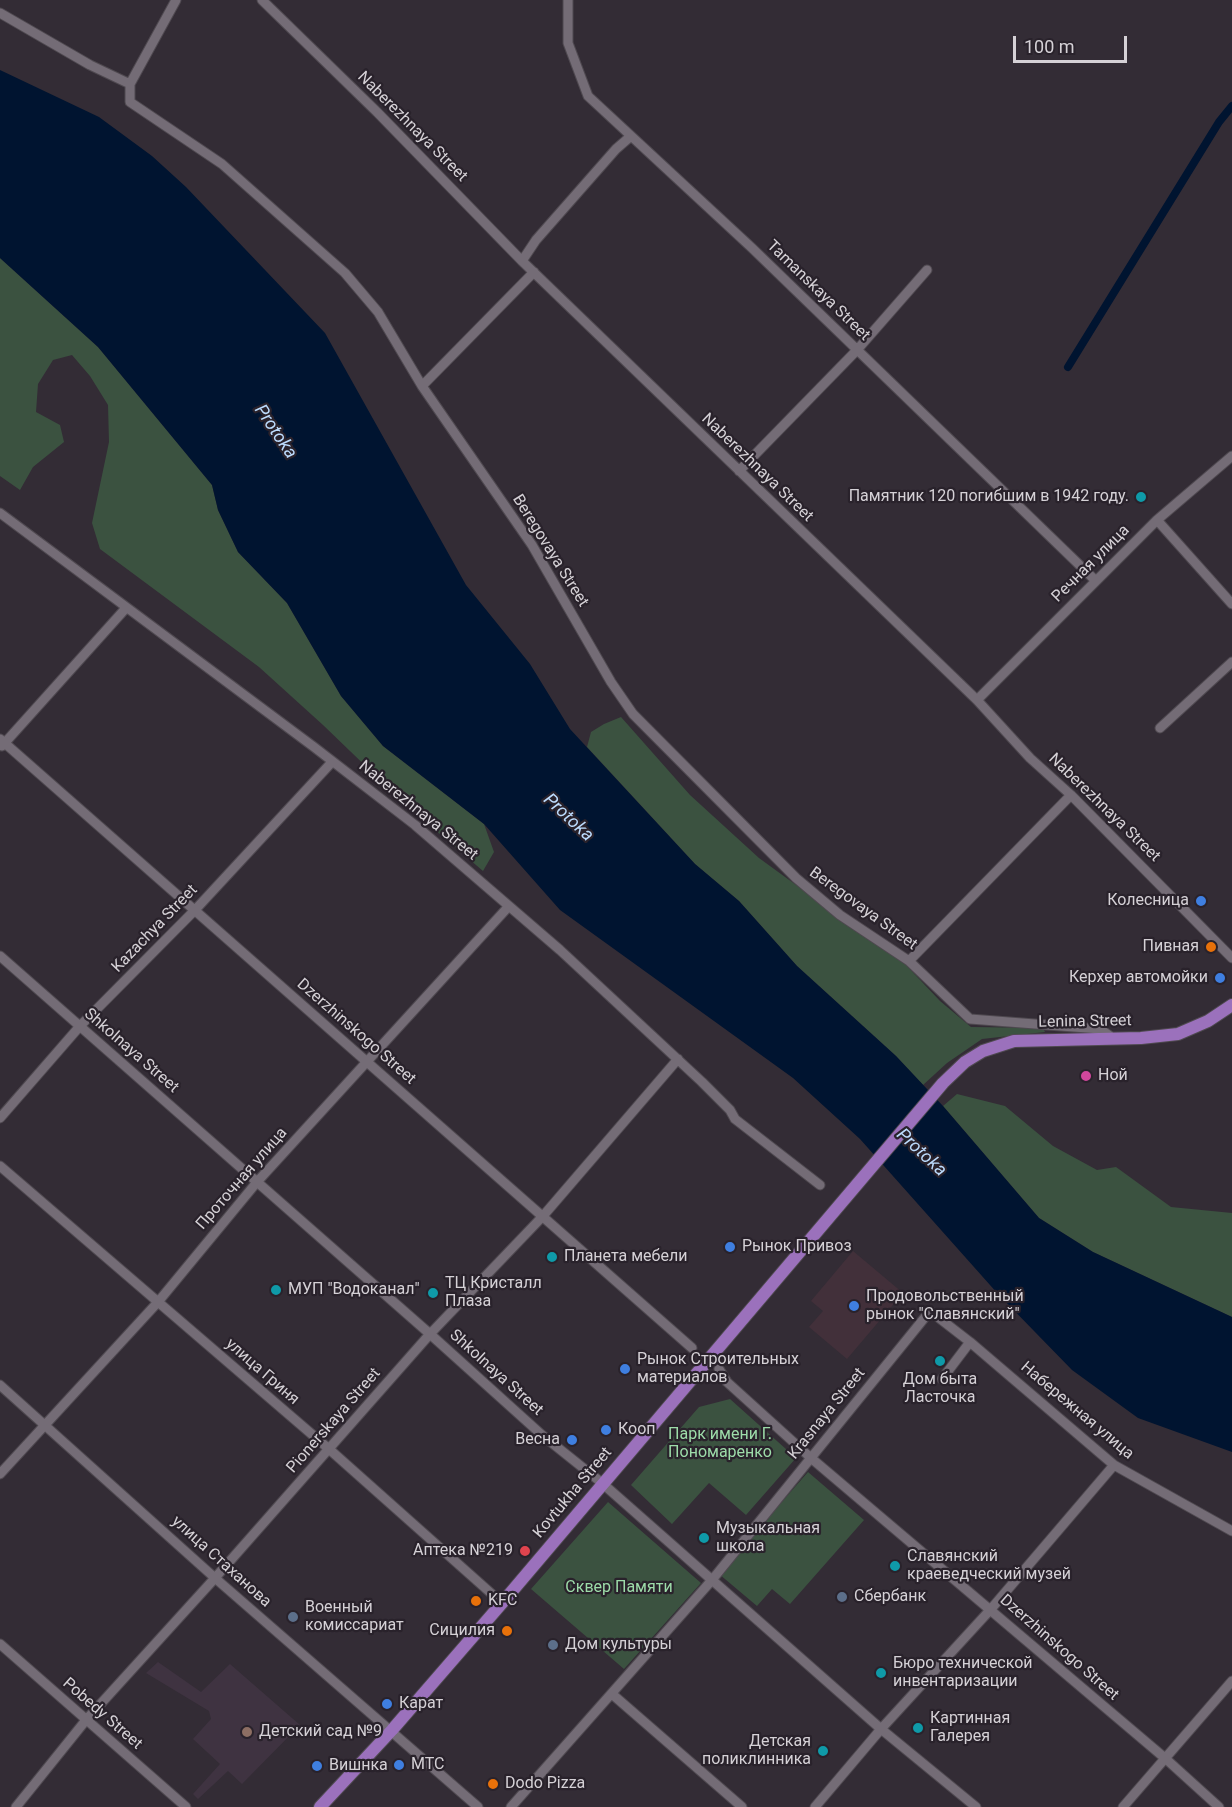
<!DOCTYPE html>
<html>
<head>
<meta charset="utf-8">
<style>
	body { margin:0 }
	#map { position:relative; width:1232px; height:1807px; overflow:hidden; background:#332c35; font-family:Roboto,sans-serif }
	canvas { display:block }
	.scale { position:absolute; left:1013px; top:36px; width:114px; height:27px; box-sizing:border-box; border:3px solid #d5d1d6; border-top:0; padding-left:8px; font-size:18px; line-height:21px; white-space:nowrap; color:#d5d1d6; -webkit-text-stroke:4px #29222b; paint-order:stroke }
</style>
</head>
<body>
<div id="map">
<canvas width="1232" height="1807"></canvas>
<div class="scale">100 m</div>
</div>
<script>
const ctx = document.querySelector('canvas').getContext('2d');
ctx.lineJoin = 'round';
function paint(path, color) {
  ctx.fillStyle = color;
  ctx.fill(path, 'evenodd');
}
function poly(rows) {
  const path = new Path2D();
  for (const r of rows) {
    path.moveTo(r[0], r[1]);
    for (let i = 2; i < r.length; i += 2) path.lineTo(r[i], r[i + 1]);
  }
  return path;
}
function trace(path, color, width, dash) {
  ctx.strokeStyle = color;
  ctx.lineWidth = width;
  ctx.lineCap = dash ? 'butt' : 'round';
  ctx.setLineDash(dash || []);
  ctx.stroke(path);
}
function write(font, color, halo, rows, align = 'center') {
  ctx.font = font + ' Roboto,sans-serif';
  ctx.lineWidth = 4.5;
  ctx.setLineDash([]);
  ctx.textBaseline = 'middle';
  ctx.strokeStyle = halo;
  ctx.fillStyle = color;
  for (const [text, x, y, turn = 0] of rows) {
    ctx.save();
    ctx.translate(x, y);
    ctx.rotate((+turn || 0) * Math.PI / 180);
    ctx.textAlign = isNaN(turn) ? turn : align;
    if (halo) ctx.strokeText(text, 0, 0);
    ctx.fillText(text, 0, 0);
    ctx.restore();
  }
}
const commercial = poly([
	[853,1251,903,1293,847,1359,809,1327,823,1311,811,1301]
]);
const built = poly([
	[158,1662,201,1692,230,1664,300,1725,242,1784,228,1771,198,1799,193,1794,220,1764,193,1739,211,1719,209,1711,146,1673]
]);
const green = poly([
	[0,258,98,347,212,485,218,510,238,552,287,603,341,696,383,746,484,824,494,852,483,871,406,805,323,725,259,667,100,549,92,523,109,442,108,405,90,376,72,355,53,360,38,384,36,412,60,425,64,442,33,467,20,490,0,476],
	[621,717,690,795,759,858,906,965,940,1001,971,1027,1043,1028,1045,1032,982,1039,947,1063,923,1085,896,1056,797,966,739,901,695,864,587,747,591,732,604,724],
	[957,1094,1005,1106,1053,1146,1097,1170,1116,1167,1171,1207,1232,1213,1232,1317,1093,1252,1039,1218,943,1106],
	[730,1399,796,1458,746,1515,709,1483,672,1524,631,1485,699,1407],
	[808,1472,864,1520,790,1604,772,1589,757,1606,719,1574],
	[608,1502,701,1583,624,1669,531,1589]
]);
const water = poly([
	[0,70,99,117,152,156,186,187,325,333,466,585,530,664,570,729,695,864,739,901,797,966,896,1056,943,1106,1039,1218,1093,1252,1232,1317,1232,1452,1138,1418,1072,1370,998,1294,860,1139,793,1078,560,910,484,824,383,746,341,696,287,603,238,552,218,510,212,485,98,347,0,258]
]);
const canal = poly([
	[1068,367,1219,122,1232,106]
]);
const minor = poly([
	[262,0,377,112,522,261,977,700,1030,758,1071,795,1232,958],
	[568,0,568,43,588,96,752,248,1095,580],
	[0,13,90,65,130,84,130,102,222,164,345,273,378,312,422,386,532,545,611,682,633,714,796,878,840,915,909,961,970,1019,1100,1029,1114,1039],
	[130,84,176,0],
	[522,261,536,240,616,149,631,136],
	[422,386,534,272],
	[739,471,857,350,927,270],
	[0,513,314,747,415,825,560,950,702,1082,730,1110,735,1119,820,1185],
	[1157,520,1232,604],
	[977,700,1157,520,1232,456],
	[1160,728,1232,662],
	[0,739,692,1348],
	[2,746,126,608],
	[0,956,430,1334,542,1435,602,1483,881,1729,976,1807],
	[909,961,1071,795],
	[0,1118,80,1026,195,910,332,762],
	[0,1166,329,1449,502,1603],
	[970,1342,1114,1465,1232,1531],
	[719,1369,727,1382,811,1458,1166,1759,1219,1807],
	[0,1385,215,1578,478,1807],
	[0,1474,158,1302,257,1182,509,906],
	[0,1644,186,1807],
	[612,1694,742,1807],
	[16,1807,86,1720,215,1578,430,1334,543,1216,678,1059],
	[511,1807,712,1580,930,1311,970,1342,942,1379],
	[815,1807,881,1729,991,1609,1114,1465],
	[1123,1807,1232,1681]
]);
const major = poly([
	[320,1807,392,1730,502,1603,943,1083,965,1062,983,1051,1014,1041,1141,1038,1178,1034,1208,1021,1232,1005]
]);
const markers = [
	[1141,497,6,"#0f9aa8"],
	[1201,901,6,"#3f7fe0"],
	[1211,947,6,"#e8710a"],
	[1220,978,6,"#3f7fe0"],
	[1086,1076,6,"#d1479c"],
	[730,1247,6,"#3f7fe0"],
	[552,1257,6,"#0f9aa8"],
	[276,1290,6,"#0f9aa8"],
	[433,1293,6,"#0f9aa8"],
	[854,1306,6,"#3f7fe0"],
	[940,1361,6,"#0f9aa8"],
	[625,1369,6,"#3f7fe0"],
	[606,1430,6,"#3f7fe0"],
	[572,1440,6,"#3f7fe0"],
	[704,1538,6,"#0f9aa8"],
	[525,1551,6,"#e0444e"],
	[895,1566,6,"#0f9aa8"],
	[842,1597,6,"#5c6f8a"],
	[476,1601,6,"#e8710a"],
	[293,1617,6,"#5c6f8a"],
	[507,1631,6,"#e8710a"],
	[553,1645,6,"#5c6f8a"],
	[881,1673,6,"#0f9aa8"],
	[387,1704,6,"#3f7fe0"],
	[918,1728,6,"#0f9aa8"],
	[247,1732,6,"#8d6e63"],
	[823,1751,6,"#0f9aa8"],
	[399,1765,6,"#3f7fe0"],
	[317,1766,6,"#3f7fe0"],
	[493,1784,6,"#e8710a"]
];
const streetNames = [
	["Naberezhnaya Street",412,127,45],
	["Tamanskaya Street",818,291,44],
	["Naberezhnaya Street",757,468,44],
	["Beregovaya Street",550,551,58],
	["Речная улица",1091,564,-45],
	["Naberezhnaya Street",1104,808,44],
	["Naberezhnaya Street",418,811,39],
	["Beregovaya Street",863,909,36],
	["Kazachya Street",155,929,-46],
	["Lenina Street",1085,1022,-1],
	["Dzerzhinskogo Street",356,1032,41],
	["Shkolnaya Street",131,1051,41],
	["Проточная улица",242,1179,-49],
	["улица Гриня",262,1372,41],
	["Shkolnaya Street",496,1373,42],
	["Набережная улица",1077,1411,40],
	["Krasnaya Street",827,1414,-51],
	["Pionerskaya Street",334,1421,-49],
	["Kovtukha Street",573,1493,-50],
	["улица Стаханова",221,1562,42],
	["Dzerzhinskogo Street",1059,1648,41],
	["Pobedy Street",102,1714,41]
];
const poiNames = [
	["Памятник 120 погибшим в 1942 году.",1129,497,"right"],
	["Колесница",1189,901,"right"],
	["Пивная",1199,947,"right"],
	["Керхер автомойки",1208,978,"right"],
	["Ной",1098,1076],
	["Рынок Привоз",742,1247],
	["Планета мебели",564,1257],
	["ТЦ Кристалл",445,1284],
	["Плаза",445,1302],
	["МУП \"Водоканал\"",288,1290],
	["Продовольственный",866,1297],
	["рынок \"Славянский\"",866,1315],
	["Рынок Строительных",637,1360],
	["материалов",637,1378],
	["Дом быта",940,1380,"center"],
	["Ласточка",940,1398,"center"],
	["Кооп",618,1430],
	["Весна",560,1440,"right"],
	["Музыкальная",716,1529],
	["школа",716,1547],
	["Аптека №219",513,1551,"right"],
	["Славянский",907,1557],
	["краеведческий музей",907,1575],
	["Сбербанк",854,1597],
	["KFC",488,1601],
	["Военный",305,1608],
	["комиссариат",305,1626],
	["Сицилия",495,1631,"right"],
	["Дом культуры",565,1645],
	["Бюро технической",893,1664],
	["инвентаризации",893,1682],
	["Карат",399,1704],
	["Картинная",930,1719],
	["Галерея",930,1737],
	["Детский сад №9",259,1732],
	["Детская",811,1742,"right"],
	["поликлинника",811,1760,"right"],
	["МТС",411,1765],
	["Вишнка",329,1766],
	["Dodo Pizza",505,1784]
];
const parkNames = [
	["Парк имени Г.",720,1435],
	["Пономаренко",720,1453],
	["Сквер Памяти",619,1588]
];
const waterNames = [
	["Protoka",275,432,56],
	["Protoka",568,818,43],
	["Protoka",921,1153,43]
];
paint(commercial, '#42303a');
paint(built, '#3f3341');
paint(green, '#3b5240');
paint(water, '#001430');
trace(canal, '#001430', 8);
trace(minor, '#4f4950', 11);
trace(major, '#4f4950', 14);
trace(minor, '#746c76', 9);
trace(major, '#9b71bc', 12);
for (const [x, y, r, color] of markers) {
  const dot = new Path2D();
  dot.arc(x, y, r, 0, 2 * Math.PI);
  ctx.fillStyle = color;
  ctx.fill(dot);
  trace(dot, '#29222b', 2);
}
write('16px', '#d5d1d6', '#29222b', streetNames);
write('16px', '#d5d1d6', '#29222b', poiNames, 'left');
write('16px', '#9ddca9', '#29222b', parkNames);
write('italic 18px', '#bcdbfd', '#29222b', waterNames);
</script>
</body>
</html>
